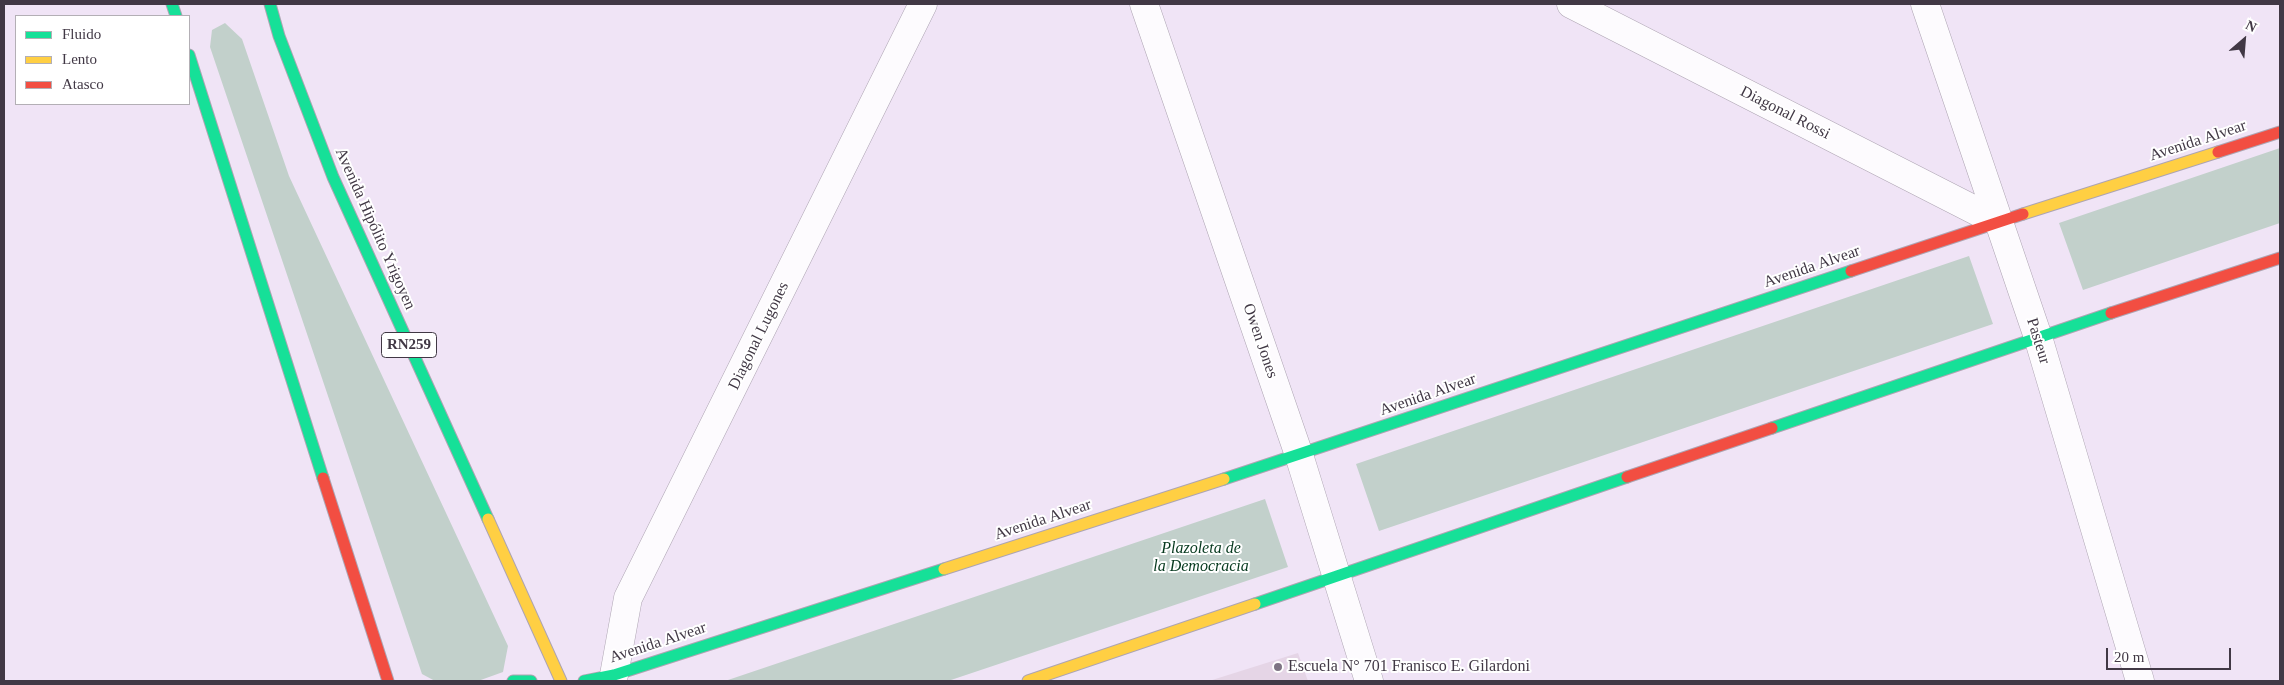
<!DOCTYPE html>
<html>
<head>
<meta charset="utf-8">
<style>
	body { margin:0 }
	#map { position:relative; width:2284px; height:685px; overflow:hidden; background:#f0e4f6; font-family:Georgia,serif }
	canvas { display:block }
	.frame { position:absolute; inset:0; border:5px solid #413845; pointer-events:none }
	.legend { position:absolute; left:15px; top:15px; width:175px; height:90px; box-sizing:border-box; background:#fff; border:1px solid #b3afb5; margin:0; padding:6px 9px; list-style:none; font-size:15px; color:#413845 }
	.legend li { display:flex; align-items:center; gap:10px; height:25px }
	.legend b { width:25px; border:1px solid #b3afb5 }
	.north { position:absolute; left:2219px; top:15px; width:50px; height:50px; -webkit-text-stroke:4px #fff; paint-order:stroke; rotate:27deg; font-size:14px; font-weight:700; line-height:20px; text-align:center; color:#413845 }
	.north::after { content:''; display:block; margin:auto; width:18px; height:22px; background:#413845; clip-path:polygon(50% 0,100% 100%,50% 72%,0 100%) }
	.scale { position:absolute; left:2106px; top:648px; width:125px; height:22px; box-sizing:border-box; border:2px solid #413845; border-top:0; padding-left:6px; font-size:15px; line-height:18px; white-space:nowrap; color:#413845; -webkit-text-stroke:4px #fff; paint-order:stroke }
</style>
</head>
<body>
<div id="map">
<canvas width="2284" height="685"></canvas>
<div class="frame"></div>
<ul class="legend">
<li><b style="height:6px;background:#16e098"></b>Fluido</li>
<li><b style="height:6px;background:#ffcf43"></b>Lento</li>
<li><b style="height:6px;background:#f24e42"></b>Atasco</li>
</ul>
<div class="north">N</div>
<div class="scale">20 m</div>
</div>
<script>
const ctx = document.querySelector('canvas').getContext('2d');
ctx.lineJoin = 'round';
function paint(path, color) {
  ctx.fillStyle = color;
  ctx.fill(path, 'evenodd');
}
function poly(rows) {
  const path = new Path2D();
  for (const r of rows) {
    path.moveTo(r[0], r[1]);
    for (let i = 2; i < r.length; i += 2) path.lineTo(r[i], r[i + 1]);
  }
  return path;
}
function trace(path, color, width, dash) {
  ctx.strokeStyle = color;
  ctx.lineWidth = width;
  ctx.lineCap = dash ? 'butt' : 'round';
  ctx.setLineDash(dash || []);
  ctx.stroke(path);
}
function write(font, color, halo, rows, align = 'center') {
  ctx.font = font + ' Georgia,serif';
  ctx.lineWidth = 4;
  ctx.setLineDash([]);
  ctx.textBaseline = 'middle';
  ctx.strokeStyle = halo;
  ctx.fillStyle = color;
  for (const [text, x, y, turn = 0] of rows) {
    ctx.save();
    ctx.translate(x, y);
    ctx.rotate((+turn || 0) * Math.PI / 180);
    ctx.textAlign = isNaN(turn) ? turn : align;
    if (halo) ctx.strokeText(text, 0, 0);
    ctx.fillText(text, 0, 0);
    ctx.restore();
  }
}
const education = poly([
	[1298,653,1308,681,1209,681]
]);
const green = poly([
	[225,23,242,39,289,176,508,646,503,672,478,681,435,681,422,674,210,47,212,30],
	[2280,148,2280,223,2083,290,2059,223],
	[1969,256,1993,324,1379,531,1356,464],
	[1265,499,1288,567,948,681,725,681]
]);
const street = poly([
	[1144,4,1299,455,1369,681],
	[1571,4,1998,222],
	[1925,4,2038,337,2140,681],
	[614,675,628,598,923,4]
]);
const fast = poly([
	[172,4,176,16],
	[270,4,279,36,333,177,488,519],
	[189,55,323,478],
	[1772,428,2111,313],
	[1224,479,1851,271],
	[1255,604,1627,477],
	[513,681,531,681],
	[584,681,614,675,944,569]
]);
const slow = poly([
	[2023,214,2218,152],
	[488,519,561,681],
	[944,569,1224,479],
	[1028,681,1255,604]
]);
const jam = poly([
	[2218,152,2280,132],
	[1851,271,2023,214],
	[2111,313,2280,258],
	[1627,477,1772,428],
	[323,478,388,681]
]);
const markers = [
	[1278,667,5,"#7e7483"]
];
const shields = [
	[409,345,55]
];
const shieldNames = [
	["RN259",409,345]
];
const streetNames = [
	["Diagonal Rossi",1785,113,27],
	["Avenida Alvear",2198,141,-18],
	["Avenida Hipólito Yrigoyen",375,229,66],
	["Avenida Alvear",1812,267,-19],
	["Diagonal Lugones",759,336,-64],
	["Owen Jones",1260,341,71],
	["Pasteur",2038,341,73],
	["Avenida Alvear",1428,395,-19],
	["Avenida Alvear",1043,520,-18],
	["Avenida Alvear",658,643,-18]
];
const parkNames = [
	["Plazoleta de",1201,549],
	["la Democracia",1201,567]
];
const poiNames = [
	["Escuela N° 701 Franisco E. Gilardoni",1288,667]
];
paint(education, '#e5d5e6');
paint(green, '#c2d0cb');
trace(street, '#ada4b2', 29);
trace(fast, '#ada4b2', 13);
trace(slow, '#ada4b2', 13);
trace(jam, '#ada4b2', 13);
trace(street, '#fdfbfe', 28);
trace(fast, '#16e098', 11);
trace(slow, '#ffcf43', 11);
trace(jam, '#f24e42', 11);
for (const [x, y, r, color] of markers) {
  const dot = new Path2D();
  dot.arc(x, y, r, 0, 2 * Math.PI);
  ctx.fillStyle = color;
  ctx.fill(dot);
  trace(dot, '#fff', 2);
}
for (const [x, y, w] of shields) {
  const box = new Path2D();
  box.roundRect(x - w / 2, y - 12.5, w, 25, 4);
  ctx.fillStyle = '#fff';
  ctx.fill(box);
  trace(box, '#413845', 1);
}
write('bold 15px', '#413845', null, shieldNames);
write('16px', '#413845', '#fff', streetNames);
write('italic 16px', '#06391e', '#fff', parkNames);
write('16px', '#413845', '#fff', poiNames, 'left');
</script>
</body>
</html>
